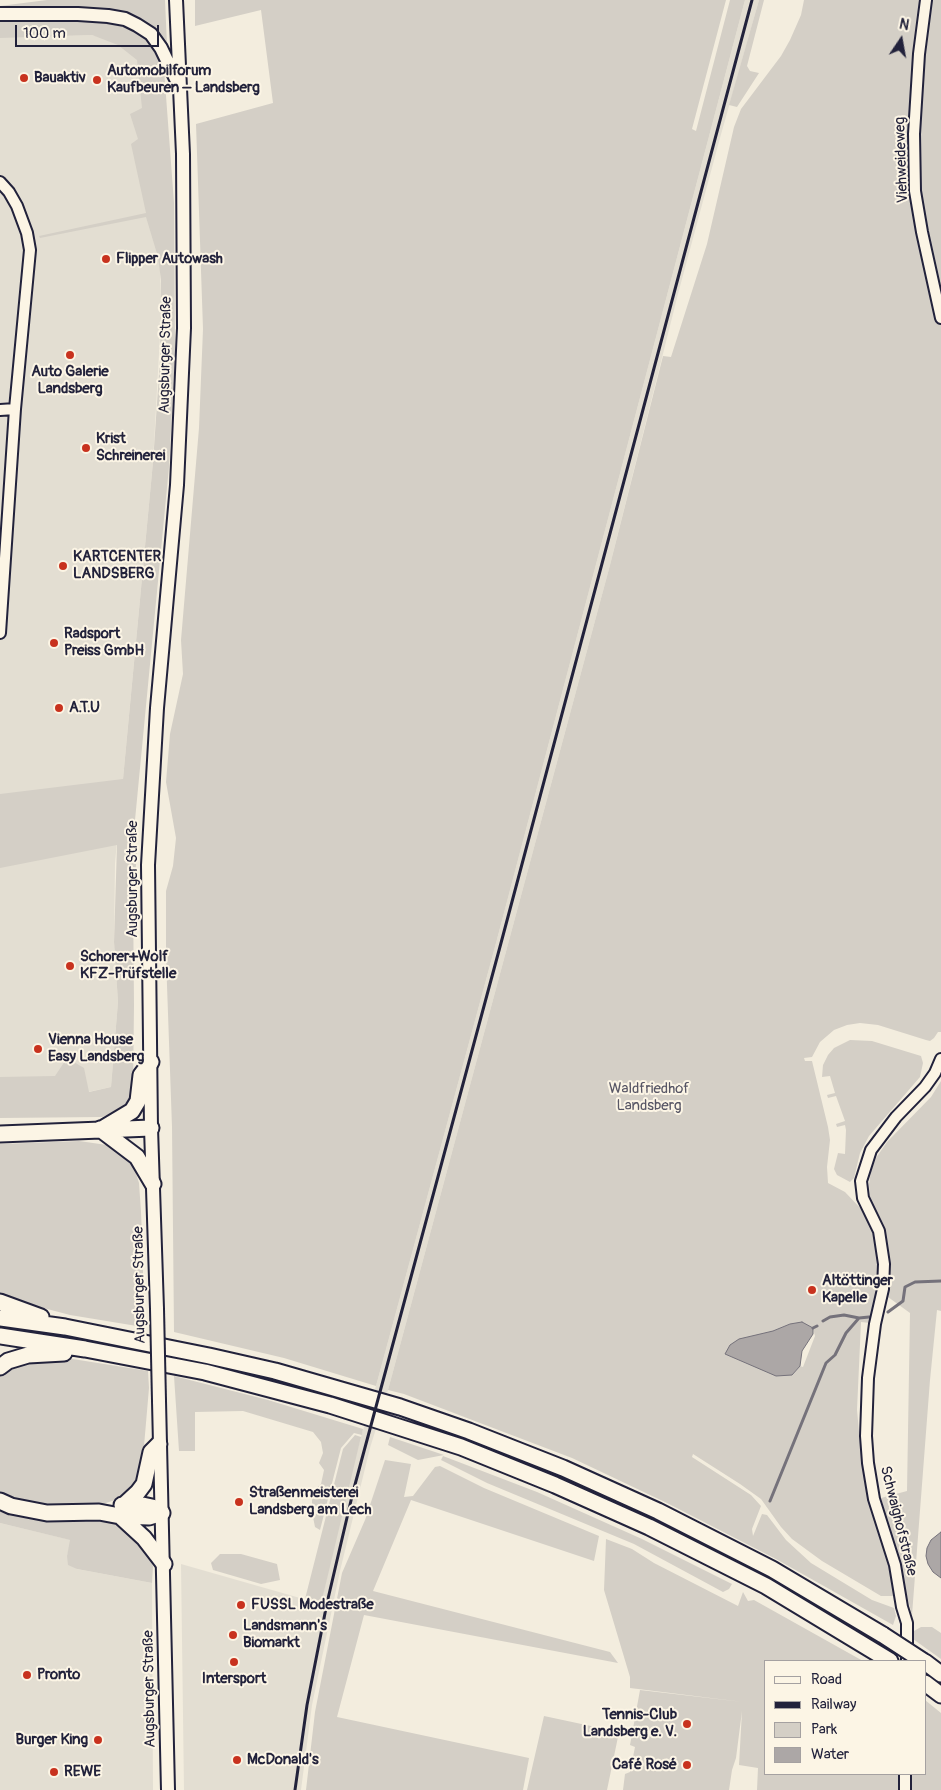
<!DOCTYPE html>
<html>
<head>
<meta charset="utf-8">
<style>
	body { margin:0 }
	#map { position:relative; width:941px; height:1790px; overflow:hidden; background:#f3edde; font-family:Pangolin,sans-serif }
	canvas { display:block }
	.legend { position:absolute; left:764px; top:1660px; width:162px; height:115px; box-sizing:border-box; background:#fcf5e5; border:1px solid #a5a1a1; margin:0; padding:6px 9px; list-style:none; font-size:15px; color:#22223b }
	.legend li { display:flex; align-items:center; gap:10px; height:25px }
	.legend b { width:25px; border:1px solid #a5a1a1 }
	.north { position:absolute; left:876px; top:15px; width:50px; height:50px; -webkit-text-stroke:4px #fcf5e5; paint-order:stroke; rotate:12deg; font-size:14px; font-weight:700; line-height:20px; text-align:center; color:#22223b }
	.north::after { content:''; display:block; margin:auto; width:18px; height:22px; background:#22223b; clip-path:polygon(50% 0,100% 100%,50% 72%,0 100%) }
	.scale { position:absolute; left:15px; top:25px; width:144px; height:22px; box-sizing:border-box; border:2px solid #22223b; border-top:0; padding-left:6px; font-size:15px; line-height:18px; white-space:nowrap; color:#22223b; -webkit-text-stroke:4px #fcf5e5; paint-order:stroke }
</style>
</head>
<body>
<div id="map">
<canvas width="941" height="1790"></canvas>
<ul class="legend">
<li><b style="height:6px;background:#fcf5e5"></b>Road</li>
<li><b style="height:6px;background:#22223b"></b>Railway</li>
<li><b style="height:14px;background:#d4cfc6"></b>Park</li>
<li><b style="height:14px;background:#aca7a6"></b>Water</li>
</ul>
<div class="north">N</div>
<div class="scale">100 m</div>
</div>
<script>
const ctx = document.querySelector('canvas').getContext('2d');
ctx.lineJoin = 'round';
function paint(path, color) {
  ctx.fillStyle = color;
  ctx.fill(path, 'evenodd');
}
function poly(rows) {
  const path = new Path2D();
  for (const r of rows) {
    path.moveTo(r[0], r[1]);
    for (let i = 2; i < r.length; i += 2) path.lineTo(r[i], r[i + 1]);
  }
  return path;
}
function trace(path, color, width, dash) {
  ctx.strokeStyle = color;
  ctx.lineWidth = width;
  ctx.lineCap = dash ? 'butt' : 'round';
  ctx.setLineDash(dash || []);
  ctx.stroke(path);
}
function write(font, color, halo, rows, align = 'center') {
  ctx.font = font + ' Pangolin,sans-serif';
  ctx.lineWidth = 4;
  ctx.setLineDash([]);
  ctx.textBaseline = 'middle';
  ctx.strokeStyle = halo;
  ctx.fillStyle = color;
  for (const [text, x, y, turn = 0] of rows) {
    ctx.save();
    ctx.translate(x, y);
    ctx.rotate((+turn || 0) * Math.PI / 180);
    ctx.textAlign = isNaN(turn) ? turn : align;
    if (halo) ctx.strokeText(text, 0, 0);
    ctx.fillText(text, 0, 0);
    ctx.restore();
  }
}
const built = poly([
	[745,0,759,0,720,138,678,294,610,565,388,1390,370,1448,340,1571,312,1705,301,1790,184,1790,181,1564,321,1604,346,1491,361,1437,376,1386,496,943],
	[0,34,49,36,92,35,114,41,139,57,159,171,161,317,153,462,115,863,114,942,118,1002,111,1087,0,1111],
	[0,1523,71,1540,67,1556,77,1569,152,1583,153,1790,0,1790]
]);
const green = poly([
	[47,0,165,0,167,45,146,24,0,9,0,6],
	[195,0,726,0,692,129,696,131,730,0,745,0,496,943,376,1386,284,1358,174,1332,172,1127,166,957,166,891,173,866,176,838,166,782,170,734,183,674,181,640,199,428,203,329,196,124,273,103,261,10,195,26],
	[759,0,764,0,747,66,750,71,759,73,737,107,729,105],
	[804,0,922,0,909,131,917,132,932,0,941,0,941,1032,938,1032,934,1038,930,1041,926,1040,878,1025,860,1023,847,1025,834,1030,820,1042,812,1057,804,1058,805,1061,812,1061,828,1127,830,1140,827,1167,828,1183,845,1192,864,1212,872,1228,876,1250,879,1272,878,1294,870,1323,861,1322,857,1410,862,1464,890,1567,894,1596,881,1596,822,1561,792,1539,781,1527,761,1499,740,1484,693,1454,692,1457,751,1495,761,1506,752,1529,753,1536,762,1514,767,1515,786,1540,811,1563,872,1600,894,1608,896,1616,893,1625,776,1559,667,1503,572,1458,404,1394,388,1390,610,565,663,356,671,357,707,244,734,127,741,109,781,56,790,40,801,15],
	[790,1324,813,1328,815,1336,803,1367,800,1366,792,1375,748,1363,725,1354],
	[0,19,96,20,130,25,146,37,157,51,164,69,174,203,175,355,169,467,135,820,137,856,133,892,134,1005,133,1089,128,1101,117,1111,102,1117,0,1118,0,1077,55,1076,67,1058,84,1068,89,1092,111,1087,118,1002,114,942,117,845,0,868,0,794,123,779,153,462,160,359,161,280,158,257,146,217,40,238,39,236,146,213,131,144,138,139,130,114,142,108,137,60,118,45,92,35,0,38],
	[850,1040,872,1041,921,1056,923,1063,920,1077,869,1136,860,1153,854,1178,850,1182,837,1175,834,1169,838,1153,845,1154,846,1130,845,1125,837,1127,836,1124,845,1121,836,1096,828,1098,827,1095,835,1093,830,1076,822,1077,823,1065,828,1055,834,1048],
	[941,1081,941,1311,937,1310,930,1380,912,1615,881,1498,907,1491,910,1313,888,1297,891,1266,883,1228,870,1197,869,1184,871,1171,876,1158,887,1142,931,1097],
	[79,1141,114,1146,128,1157,134,1167,139,1183,141,1212,143,1260,143,1327,70,1315,17,1301,0,1295,0,1144],
	[54,1356,148,1371,149,1388,141,1481,124,1497,103,1504,40,1505,23,1502,0,1493,0,1371,10,1365],
	[174,1376,268,1400,363,1429,362,1435,354,1433,341,1448,320,1530,315,1527,312,1512,312,1492,321,1484,324,1470,319,1463,323,1453,321,1442,313,1432,243,1411,195,1412,195,1451,179,1451],
	[355,1435,361,1437,321,1604,305,1599,343,1449],
	[390,1437,444,1455,418,1460,388,1445],
	[443,1456,537,1492,642,1539,732,1584,729,1589,723,1592,634,1544,487,1483,441,1460],
	[385,1460,411,1464,404,1497,413,1496,435,1467,440,1466,484,1488,599,1536,594,1561,411,1500,373,1591,610,1652,618,1663,364,1615,337,1717,529,1758,523,1790,306,1790,315,1712,342,1573,365,1520],
	[0,1506,12,1512,28,1517,49,1520,117,1522,147,1548,153,1566,152,1583,77,1569,68,1565,67,1556,70,1540,0,1523],
	[606,1539,632,1549,654,1563,738,1606,743,1592,748,1601,754,1600,863,1661,765,1661,765,1774,925,1774,925,1700,941,1713,941,1790,757,1790,758,1768,739,1765,742,1711,736,1758,732,1770,729,1790,623,1790,625,1774,630,1772,635,1747,630,1745,640,1690,743,1702,630,1688,630,1677,604,1590],
	[220,1554,241,1554,277,1564,280,1580,261,1584,213,1570,211,1563],
	[921,1627,932,1627,941,1633,941,1659,913,1639,914,1631],
	[544,1716,619,1732,607,1790,527,1790]
]);
const water = poly([
	[802,1322,813,1328,813,1334,802,1351,800,1366,792,1375,776,1376,725,1354,730,1345,739,1339,773,1331,790,1324,802,1322],
	[941,1532,941,1578,933,1572,928,1564,926,1556,927,1548,931,1540,941,1532]
]);
const stream = poly([
	[888,1312,903,1301,905,1287,915,1282,941,1281],
	[823,1321,830,1317,844,1315,859,1318],
	[813,1328,817,1326],
	[770,1501,826,1363,835,1355,846,1333,859,1318,869,1317]
]);
const minor = poly([
	[926,0,919,54,914,134,915,191,922,232,941,318],
	[0,182,9,192,17,206,27,233,30,250,15,409,0,633],
	[0,410,15,409],
	[907,1661,907,1623,902,1607,895,1565,874,1499,868,1463,866,1436,868,1378,875,1324,883,1289,884,1264,879,1231,863,1198,861,1181,871,1150,896,1117,925,1087,935,1073,941,1059],
	[905,1790,905,1774]
]);
const major = poly([
	[0,14,78,14,108,16,125,19,137,25,151,34,161,48,176,79],
	[157,1309,151,1128,148,865,157,708,177,485,184,328,183,154,176,0],
	[159,1401,168,1790]
]);
const highway = poly([
	[100,1129,137,1157,153,1184],
	[102,1129,132,1111,138,1101,141,1075,151,1062],
	[0,1134,151,1128],
	[0,1302,41,1317],
	[0,1318,65,1327,209,1356,275,1371,400,1407,469,1431,563,1468,658,1511,772,1569,883,1635],
	[0,1336,85,1349,205,1372,330,1405,461,1447,555,1485,649,1527,766,1586,890,1661],
	[0,1367,8,1361,28,1355,64,1353],
	[0,1501,11,1506,47,1513,99,1512,120,1516,149,1517,162,1513],
	[125,1504,138,1492,144,1484,151,1452,159,1444],
	[122,1505,138,1504,152,1507,162,1513],
	[120,1516,144,1538,164,1564],
	[925,1662,941,1674],
	[925,1683,941,1695]
]);
const rail = poly([
	[295,1790,307,1705,327,1603,353,1492,501,943,752,0]
]);
const majorBridge = poly([
	[157,1309,159,1401]
]);
const highwayBridge = poly([
	[883,1635,923,1661]
]);
const markers = [
	[24,78,5,"#c8321e"],
	[97,80,5,"#c8321e"],
	[106,259,5,"#c8321e"],
	[70,355,5,"#c8321e"],
	[86,448,5,"#c8321e"],
	[63,566,5,"#c8321e"],
	[54,643,5,"#c8321e"],
	[59,708,5,"#c8321e"],
	[70,966,5,"#c8321e"],
	[38,1049,5,"#c8321e"],
	[812,1290,5,"#c8321e"],
	[239,1502,5,"#c8321e"],
	[241,1605,5,"#c8321e"],
	[233,1635,5,"#c8321e"],
	[234,1662,5,"#c8321e"],
	[27,1675,5,"#c8321e"],
	[687,1724,5,"#c8321e"],
	[98,1740,5,"#c8321e"],
	[237,1760,5,"#c8321e"],
	[687,1765,5,"#c8321e"],
	[54,1772,5,"#c8321e"]
];
const poiNames = [
	["Automobilforum",107,71],
	["Kaufbeuren – Landsberg",107,88],
	["Bauaktiv",34,78],
	["Flipper Autowash",116,259],
	["Auto Galerie",70,372,"center"],
	["Landsberg",70,389,"center"],
	["Krist",96,439],
	["Schreinerei",96,456],
	["KARTCENTER",73,557],
	["LANDSBERG",73,574],
	["Radsport",64,634],
	["Preiss GmbH",64,651],
	["A.T.U",69,708],
	["Schorer+Wolf",80,957],
	["KFZ-Prüfstelle",80,974],
	["Vienna House",48,1040],
	["Easy Landsberg",48,1057],
	["Altöttinger",822,1281],
	["Kapelle",822,1298],
	["Straßenmeisterei",249,1493],
	["Landsberg am Lech",249,1510],
	["FUSSL Modestraße",251,1605],
	["Landsmann's",243,1626],
	["Biomarkt",243,1643],
	["Pronto",37,1675],
	["Intersport",234,1679,"center"],
	["Tennis-Club",677,1715,"right"],
	["Landsberg e. V.",677,1732,"right"],
	["Burger King",88,1740,"right"],
	["McDonald's",247,1760],
	["Café Rosé",677,1765,"right"],
	["REWE",64,1772]
];
const streetNames = [
	["Viehweideweg",902,160,-92],
	["Augsburger Straße",166,355,-89],
	["Augsburger Straße",133,879,-90],
	["Augsburger Straße",140,1285,-91],
	["Schwaighofstraße",898,1521,76],
	["Augsburger Straße",150,1689,-91]
];
const parkNames = [
	["Waldfriedhof",649,1089],
	["Landsberg",649,1106]
];
paint(built, '#e3ded2');
paint(green, '#d4cfc6');
paint(water, '#aca7a6');
trace(water, '#75727b', 1);
trace(stream, '#75727b', 3);
trace(minor, '#22223b', 14);
trace(major, '#22223b', 16);
trace(highway, '#22223b', 19);
trace(minor, '#fcf5e5', 10);
trace(major, '#fcf5e5', 12);
trace(highway, '#fcf5e5', 15);
trace(rail, '#22223b', 3);
trace(majorBridge, '#22223b', 16, []);
trace(highwayBridge, '#22223b', 19, []);
trace(majorBridge, '#fcf5e5', 12);
trace(highwayBridge, '#fcf5e5', 15);
for (const [x, y, r, color] of markers) {
  const dot = new Path2D();
  dot.arc(x, y, r, 0, 2 * Math.PI);
  ctx.fillStyle = color;
  ctx.fill(dot);
  trace(dot, '#fcf5e5', 2);
}
write('bold 15px', '#22223b', '#fcf5e5', poiNames, 'left');
write('15px', '#22223b', '#fcf5e5', streetNames);
write('15px', '#575665', '#fcf5e5', parkNames);
</script>
</body>
</html>
